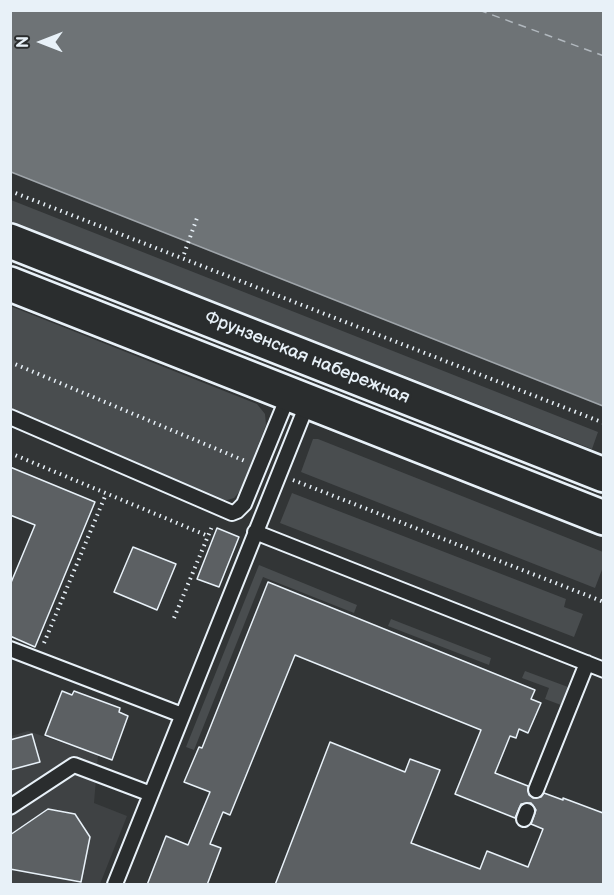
<!DOCTYPE html>
<html>
<head>
<meta charset="utf-8">
<style>
	body { margin:0 }
	#map { position:relative; width:614px; height:895px; overflow:hidden; background:#323536; font-family:"Balsamiq Sans",sans-serif }
	canvas { display:block }
	.frame { position:absolute; inset:0; border:12px solid #e8f1f8; pointer-events:none }
	.north { position:absolute; left:12px; top:12px; width:60px; height:60px; -webkit-text-stroke:4px #2a2d2e; paint-order:stroke; rotate:270deg; font-size:16px; font-weight:700; line-height:24px; text-align:center; color:#e8f1f8 }
	.north::after { content:''; display:block; margin:auto; width:21px; height:27px; background:#e8f1f8; clip-path:polygon(50% 0,100% 100%,50% 72%,0 100%) }
</style>
</head>
<body>
<div id="map">
<canvas width="614" height="895"></canvas>
<div class="frame"></div>
<div class="north">N</div>
</div>
<script>
const ctx = document.querySelector('canvas').getContext('2d');
ctx.lineJoin = 'round';
function paint(path, color) {
  ctx.fillStyle = color;
  ctx.fill(path, 'evenodd');
}
function poly(rows) {
  const path = new Path2D();
  for (const r of rows) {
    path.moveTo(r[0], r[1]);
    for (let i = 2; i < r.length; i += 2) path.lineTo(r[i], r[i + 1]);
  }
  return path;
}
function trace(path, color, width, dash) {
  ctx.strokeStyle = color;
  ctx.lineWidth = width;
  ctx.lineCap = dash ? 'butt' : 'round';
  ctx.setLineDash(dash || []);
  ctx.stroke(path);
}
function write(font, color, halo, rows, align = 'center') {
  ctx.font = font + ' "Balsamiq Sans",sans-serif';
  ctx.lineWidth = 5;
  ctx.setLineDash([]);
  ctx.textBaseline = 'middle';
  ctx.strokeStyle = halo;
  ctx.fillStyle = color;
  for (const [text, x, y, turn = 0] of rows) {
    ctx.save();
    ctx.translate(x, y);
    ctx.rotate((+turn || 0) * Math.PI / 180);
    ctx.textAlign = isNaN(turn) ? turn : align;
    if (halo) ctx.strokeText(text, 0, 0);
    ctx.fillText(text, 0, 0);
    ctx.restore();
  }
}
const built = poly([
	[28,731,98,755,94,803,127,816,100,884,11,884,11,736]
]);
const green = poly([
	[11,200,598,432,592,449,11,222],
	[10,306,257,404,265,414,266,425,240,491,234,498,224,501,215,500,11,410],
	[313,439,318,439,603,552,603,567,595,588,301,472],
	[292,493,566,599,564,607,583,614,574,637,280,523],
	[259,565,357,605,354,613,263,577,194,750,186,747],
	[391,619,491,658,489,665,388,626],
	[525,671,568,687,561,705,545,699,549,688,522,678]
]);
const water = poly([
	[10,11,603,11,603,406,11,172,10,11]
]);
const ferry = poly([
	[479,10,604,56]
]);
const building = poly([
	[10,467,95,502,35,647,10,636,10,585,35,525,10,515,10,467],
	[217,528,239,537,219,587,197,579,217,528],
	[133,547,176,564,157,610,114,592,133,547],
	[268,582,535,690,531,699,541,703,528,733,519,729,516,738,510,736,495,773,528,786,529,795,533,798,541,797,544,793,563,800,563,798,603,813,603,885,275,885,330,742,405,772,410,759,440,770,411,843,480,869,487,851,528,867,543,829,531,824,536,810,531,803,521,804,515,818,455,794,481,730,295,655,230,815,223,812,210,844,221,848,207,885,147,885,166,836,188,845,210,792,184,782,199,747,202,748,268,582],
	[62,691,72,695,74,691,120,708,119,712,128,716,112,760,45,735,62,691],
	[32,734,40,762,10,770,10,740,32,734],
	[48,809,75,814,90,837,81,882,10,869,10,835,48,809]
]);
const path = poly([
	[10,191,604,423],
	[184,254,197,218],
	[10,362,245,461],
	[10,453,208,536],
	[293,480,604,602],
	[174,618,213,524],
	[44,643,106,494]
]);
const service = poly([
	[10,417,232,513,237,511,244,504,289,394],
	[255,532,604,670],
	[10,649,182,715],
	[536,790,587,663],
	[10,807,74,765,151,794],
	[524,819,527,811],
	[115,884,308,402]
]);
const secondary = poly([
	[10,241,604,475],
	[10,284,604,518]
]);
const streetNames = [
	["Фрунзенская набережная",307,358,22]
];
paint(built, '#3f4244');
paint(green, '#494d4f');
paint(water, '#6e7376');
trace(water, '#9fa5aa', 1.5);
trace(ferry, '#b1b8be', 1.5, [8, 6]);
paint(building, '#5c6063');
trace(building, '#e8f1f8', 1.5);
trace(service, '#e8f1f8', 18);
trace(secondary, '#e8f1f8', 38);
trace(path, '#e8f1f8', 4, [1.5, 4.5]);
trace(service, '#2a2d2e', 14);
trace(secondary, '#2a2d2e', 33);
write('18px', '#e8f1f8', '#2a2d2e', streetNames);
</script>
</body>
</html>
